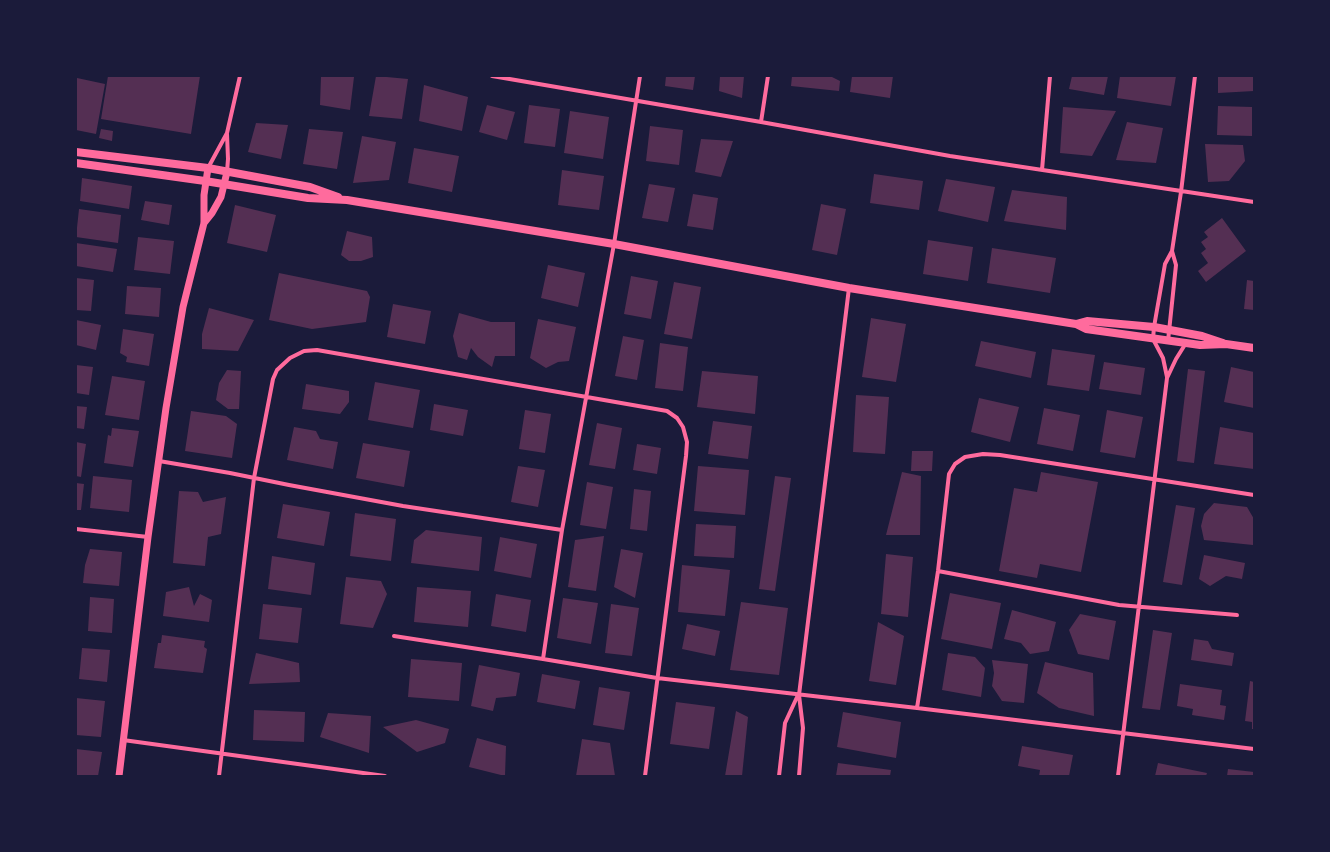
<!DOCTYPE html>
<html>
<head>
<meta charset="utf-8">
<style>
	body { margin:0 }
	#map { position:relative; width:1330px; height:852px; overflow:hidden; background:#1b1b3a; font-family:"Sofia Sans Condensed",sans-serif }
	canvas { display:block }
	.frame { position:absolute; inset:0; border:77px solid #1b1b3a; pointer-events:none }
</style>
</head>
<body>
<div id="map">
<canvas width="1330" height="852"></canvas>
<div class="frame"></div>
</div>
<script>
const ctx = document.querySelector('canvas').getContext('2d');
ctx.lineJoin = 'round';
function paint(path, color) {
  ctx.fillStyle = color;
  ctx.fill(path, 'evenodd');
}
function poly(rows) {
  const path = new Path2D();
  for (const r of rows) {
    path.moveTo(r[0], r[1]);
    for (let i = 2; i < r.length; i += 2) path.lineTo(r[i], r[i + 1]);
  }
  return path;
}
function trace(path, color, width, dash) {
  ctx.strokeStyle = color;
  ctx.lineWidth = width;
  ctx.lineCap = dash ? 'butt' : 'round';
  ctx.setLineDash(dash || []);
  ctx.stroke(path);
}
const building = poly([
	[108,76,200,76,191,134,101,119],
	[321,76,354,77,350,110,320,105],
	[376,76,408,79,402,119,369,116],
	[666,76,695,76,693,90,665,86],
	[720,76,744,76,742,98,719,91],
	[792,76,830,76,840,81,839,91,791,86],
	[852,76,893,76,890,98,850,92],
	[1072,76,1108,76,1104,95,1069,89],
	[1120,76,1176,76,1171,106,1117,98],
	[1218,76,1254,76,1254,91,1218,93],
	[77,78,105,84,96,134,76,130],
	[424,85,468,97,462,131,419,121],
	[487,105,515,112,507,140,479,132],
	[529,105,560,109,555,147,524,143],
	[1218,106,1252,107,1252,136,1217,135],
	[1063,107,1116,111,1092,156,1060,153],
	[570,111,609,117,603,159,564,153],
	[1127,122,1163,128,1156,163,1116,160],
	[256,123,288,125,281,159,248,152],
	[650,126,683,130,679,165,646,161],
	[101,129,113,131,112,141,99,138],
	[309,129,343,132,337,169,303,164],
	[362,136,396,142,389,180,353,183],
	[701,139,733,141,721,177,695,172],
	[1205,144,1243,145,1245,161,1229,181,1208,182],
	[414,148,459,156,452,192,408,183],
	[562,170,604,176,599,210,558,205],
	[874,174,923,181,919,210,870,203],
	[82,178,132,186,129,209,80,201],
	[946,179,995,187,988,222,938,211],
	[649,184,675,188,668,222,642,218],
	[1012,190,1067,197,1066,230,1004,221],
	[693,194,718,198,713,230,687,226],
	[145,201,172,205,169,225,141,220],
	[821,204,846,209,837,255,812,250],
	[235,205,276,215,267,252,227,243],
	[79,209,121,215,118,243,76,237],
	[1222,218,1246,251,1206,282,1198,271,1208,263,1201,253,1206,249,1201,242,1208,237,1204,232],
	[347,231,372,237,373,257,361,261,349,261,341,255],
	[138,237,174,241,170,274,134,270],
	[928,240,973,247,968,281,923,274],
	[76,243,117,249,113,272,76,266],
	[992,248,1056,258,1050,293,987,283],
	[548,265,585,273,578,307,541,298],
	[279,273,367,291,370,297,366,322,312,329,269,320],
	[631,276,658,281,651,319,624,314],
	[76,278,94,280,91,311,76,310],
	[1247,280,1254,281,1254,310,1244,309],
	[674,282,701,287,692,339,664,334],
	[127,286,161,288,159,317,125,314],
	[393,304,431,311,425,344,387,337],
	[209,308,254,320,238,351,202,349,202,334],
	[459,313,491,322,515,322,515,356,495,356,492,367,478,357,471,348,467,360,458,357,453,336],
	[871,318,906,324,896,382,862,377],
	[538,319,576,327,569,361,558,362,546,368,530,358],
	[76,320,101,325,96,350,76,345],
	[123,329,154,334,149,366,126,362,127,357,120,353],
	[623,336,644,340,637,380,615,376],
	[981,341,1036,352,1031,378,975,366],
	[660,343,688,347,683,391,655,388],
	[1052,349,1095,355,1089,391,1047,385],
	[1104,362,1145,368,1141,395,1099,389],
	[76,365,93,367,89,395,76,393],
	[1231,367,1254,372,1254,408,1224,402],
	[1188,369,1205,371,1194,463,1177,461],
	[227,370,241,371,239,409,228,409,216,400,219,383],
	[702,371,758,376,755,414,697,407],
	[112,376,145,381,139,420,105,415],
	[375,382,420,390,413,428,368,420],
	[306,384,349,391,349,402,340,414,302,409],
	[856,395,889,397,885,454,853,452],
	[979,398,1019,407,1010,442,971,432],
	[434,404,468,410,463,436,430,430],
	[76,406,87,407,84,429,76,428],
	[1044,408,1080,415,1073,451,1037,444],
	[525,410,551,414,545,453,519,449],
	[1107,410,1143,417,1135,458,1100,452],
	[191,411,226,416,237,424,232,458,185,451],
	[713,421,752,426,748,459,708,454],
	[597,423,622,428,615,469,589,465],
	[294,427,316,431,320,439,338,442,333,469,287,460],
	[1220,427,1254,433,1254,469,1214,464],
	[112,428,139,431,133,467,104,463,108,435,111,436],
	[76,442,86,444,81,477,76,476],
	[363,443,410,451,404,487,356,478],
	[637,444,661,448,657,474,633,470],
	[912,451,933,451,932,471,911,471],
	[518,466,545,470,538,507,511,502],
	[698,466,749,470,745,515,694,511],
	[902,472,921,476,920,535,886,535],
	[1041,472,1098,482,1081,572,1040,564,1037,578,999,571,1014,488,1037,492],
	[93,476,132,480,129,512,90,508],
	[775,476,791,478,775,591,759,589],
	[587,482,613,487,606,529,580,525],
	[76,483,84,484,81,510,76,510],
	[634,489,651,491,647,531,630,529],
	[179,491,198,492,203,502,226,497,221,534,208,537,205,566,173,563],
	[1214,503,1247,507,1254,519,1253,545,1204,540,1201,526,1204,514],
	[283,504,330,512,324,546,277,538],
	[1176,505,1195,508,1182,585,1163,582],
	[355,513,396,519,391,561,350,556],
	[696,524,736,526,734,558,694,556],
	[426,530,482,537,479,571,411,563,414,540],
	[604,536,596,591,568,587,575,540],
	[500,537,537,544,531,578,494,571],
	[90,549,122,552,119,586,83,583,85,565],
	[621,549,643,553,635,598,614,587],
	[886,554,913,557,908,617,881,614],
	[1204,555,1245,563,1242,579,1226,576,1210,586,1199,579],
	[272,556,315,563,311,595,268,589],
	[682,565,730,570,725,616,678,612],
	[346,577,381,581,387,594,373,628,340,624],
	[189,587,194,606,200,594,212,600,209,622,163,616,166,592],
	[417,587,471,591,468,627,414,622],
	[950,593,1001,603,992,649,941,639],
	[496,594,531,600,526,632,491,626],
	[90,597,114,599,112,633,88,631],
	[563,598,598,603,591,644,557,638],
	[741,602,788,608,779,675,730,670],
	[263,604,302,608,298,643,259,639],
	[611,604,639,608,632,656,605,653],
	[1012,610,1056,622,1049,651,1030,654,1021,643,1004,639],
	[1080,614,1116,621,1109,660,1078,654,1069,630],
	[878,622,904,636,896,685,869,681],
	[687,624,720,631,715,656,682,649],
	[1153,630,1172,633,1160,710,1142,708],
	[162,635,205,641,204,647,207,649,203,673,154,668,158,643,161,643],
	[1194,639,1208,641,1212,649,1234,653,1232,666,1191,660],
	[82,648,110,650,107,682,79,679],
	[256,653,299,663,300,682,249,684],
	[948,653,975,657,985,668,981,697,942,690],
	[411,659,462,663,459,701,408,697],
	[992,660,1028,664,1024,703,1002,701,992,686,994,673],
	[1045,662,1093,673,1094,716,1059,708,1037,693],
	[479,665,520,673,516,696,496,698,493,711,471,706],
	[542,674,580,681,575,709,537,702],
	[1250,681,1254,682,1254,729,1252,729,1252,722,1245,721],
	[1180,684,1222,690,1220,705,1226,706,1224,720,1192,715,1193,709,1177,706],
	[599,687,630,692,624,730,593,725],
	[76,698,105,701,101,737,76,735],
	[676,702,715,707,709,749,670,744],
	[254,710,305,712,304,742,253,740],
	[736,711,748,717,742,776,725,776],
	[843,712,901,722,896,758,837,747],
	[328,713,371,716,369,753,320,737],
	[416,720,449,729,445,743,417,752,383,727],
	[477,738,506,746,505,776,469,767],
	[582,739,610,743,615,776,576,776],
	[1022,746,1073,755,1069,776,1039,776,1040,770,1018,766],
	[76,749,102,752,98,776,76,776],
	[838,763,891,770,890,776,836,776],
	[1158,763,1207,773,1206,776,1155,776],
	[1228,769,1254,772,1254,776,1227,776]
]);
const minor = poly([
	[492,76,761,122,950,156,1254,202],
	[761,122,768,76],
	[208,168,227,133,240,76],
	[1042,170,1050,76],
	[227,172,228,159,227,134],
	[1168,341,1176,265,1172,251],
	[1167,377,1163,358,1153,339,1154,327,1165,264,1172,251,1181,192,1195,76],
	[159,461,230,473,289,485,403,506,562,530],
	[76,529,148,537],
	[938,571,1119,605,1237,615],
	[394,636,543,659,657,678,917,708,1254,749],
	[543,659,562,530,614,244,640,76],
	[917,708,938,571,949,474,955,464,965,457,983,454,1000,455,1254,495],
	[123,740,385,776],
	[219,776,254,478,273,379,277,370,290,358,304,351,317,350,667,411,677,418,683,427,687,442,686,456,645,776],
	[779,776,785,723,798,695],
	[799,776,803,728,799,695,849,288],
	[1118,776,1167,378,1176,359,1186,343]
]);
const tertiary = poly([
	[204,223,212,213,221,197,227,172],
	[119,776,148,537,166,408,183,307,204,223,204,195,208,168]
]);
const secondary = poly([
	[76,152,208,168,310,187,338,197],
	[76,163,205,181,308,198,347,200,614,244,849,288,1076,324,1086,329,1186,343,1200,345,1226,344,1254,348],
	[1076,324,1087,321,1154,327,1202,336,1223,343]
]);
paint(building, '#542f53');
trace(minor, '#ff6b9d', 4);
trace(tertiary, '#ff6b9d', 7);
trace(secondary, '#ff6b9d', 8);
</script>
</body>
</html>
